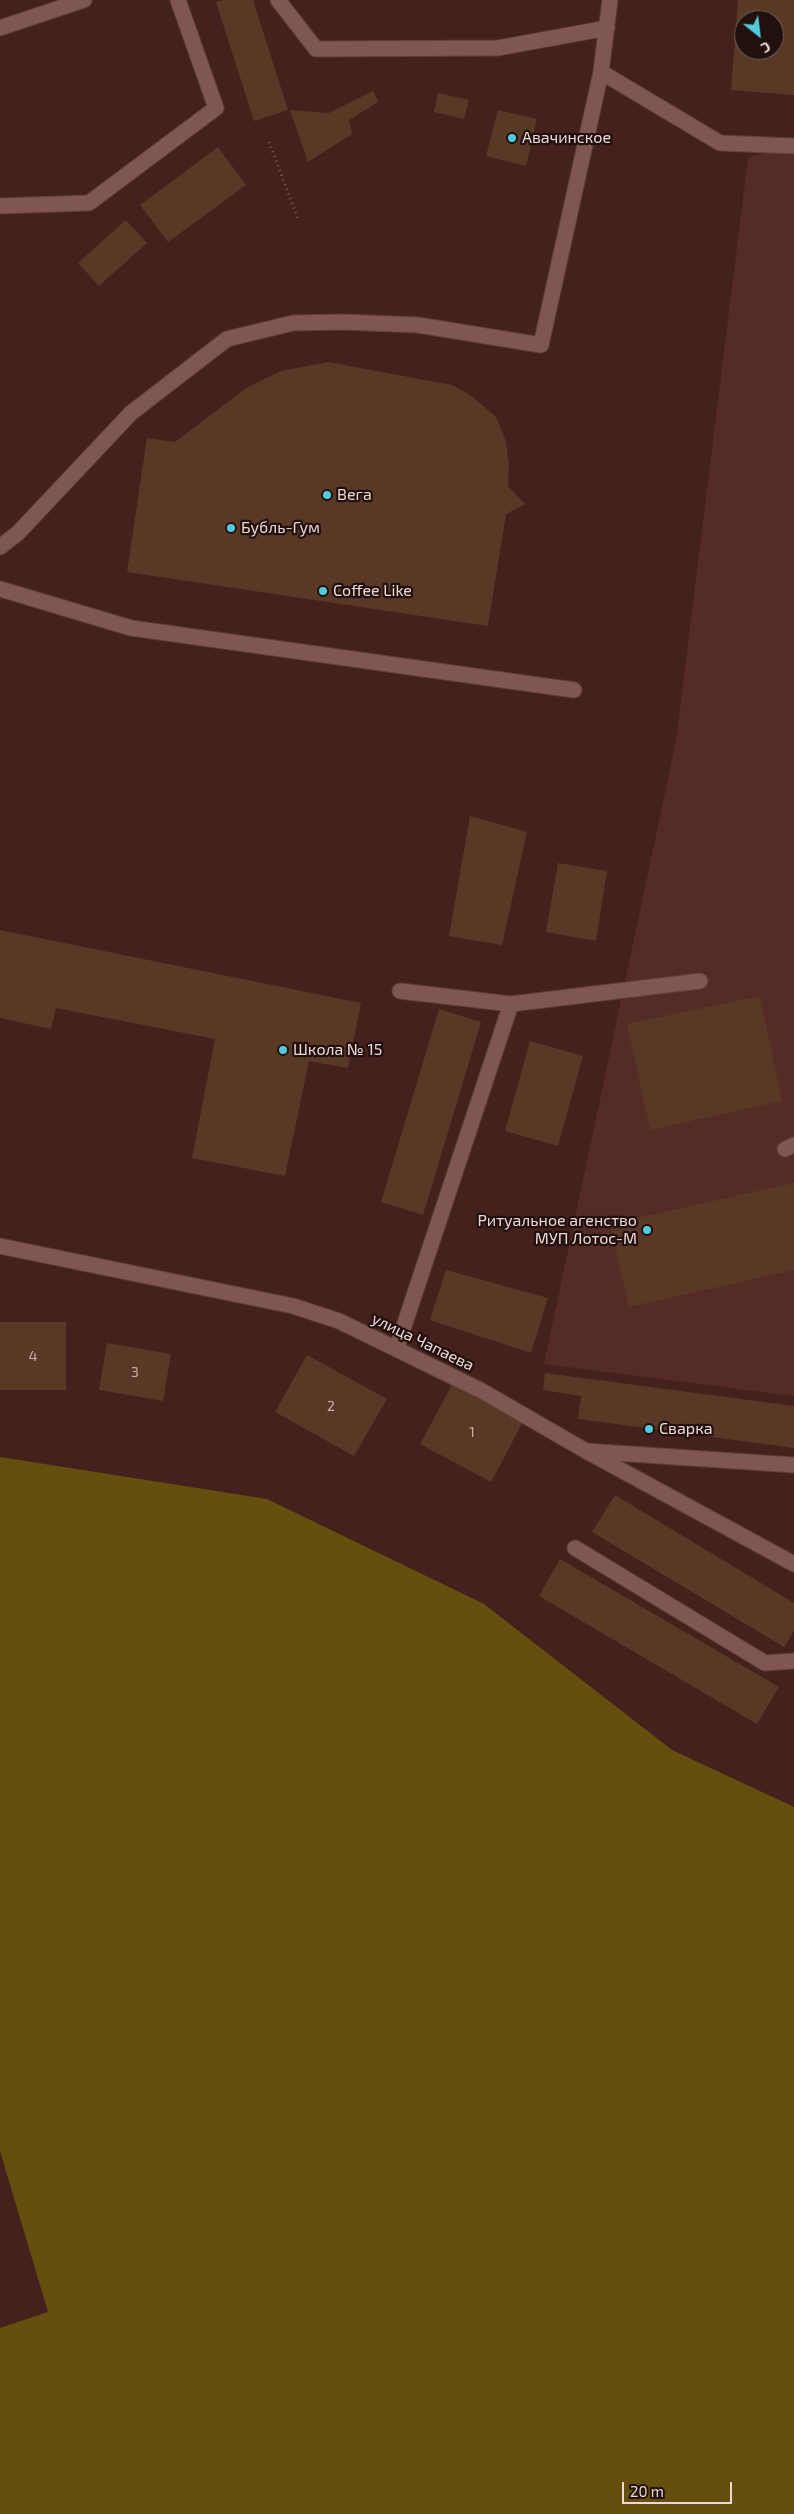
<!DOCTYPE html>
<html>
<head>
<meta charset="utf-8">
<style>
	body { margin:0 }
	#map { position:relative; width:794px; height:2514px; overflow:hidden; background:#45211d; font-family:"Exo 2",sans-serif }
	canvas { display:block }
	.north { position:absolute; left:734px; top:10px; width:50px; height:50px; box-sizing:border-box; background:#20100e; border:1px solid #73605d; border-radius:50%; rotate:151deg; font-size:14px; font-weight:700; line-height:20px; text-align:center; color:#efd7d3 }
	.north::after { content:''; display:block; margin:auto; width:18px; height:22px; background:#53cadc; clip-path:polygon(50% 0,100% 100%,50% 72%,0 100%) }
	.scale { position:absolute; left:622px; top:2482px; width:110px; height:22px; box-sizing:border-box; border:2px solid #efd7d3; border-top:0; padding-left:6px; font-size:15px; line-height:18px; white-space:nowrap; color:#efd7d3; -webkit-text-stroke:4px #20100e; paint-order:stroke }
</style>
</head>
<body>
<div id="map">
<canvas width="794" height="2514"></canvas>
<div class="north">С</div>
<div class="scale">20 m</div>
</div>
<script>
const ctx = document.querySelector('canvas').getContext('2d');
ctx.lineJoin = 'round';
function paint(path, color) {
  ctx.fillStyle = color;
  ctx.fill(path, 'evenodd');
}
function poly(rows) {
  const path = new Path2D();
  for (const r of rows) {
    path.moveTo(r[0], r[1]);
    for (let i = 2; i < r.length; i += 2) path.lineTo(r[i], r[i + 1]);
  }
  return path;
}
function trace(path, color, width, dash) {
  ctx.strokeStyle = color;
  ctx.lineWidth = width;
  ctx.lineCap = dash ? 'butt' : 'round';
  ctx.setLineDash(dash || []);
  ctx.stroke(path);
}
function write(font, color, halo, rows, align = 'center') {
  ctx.font = font + ' "Exo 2",sans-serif';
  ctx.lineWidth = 4.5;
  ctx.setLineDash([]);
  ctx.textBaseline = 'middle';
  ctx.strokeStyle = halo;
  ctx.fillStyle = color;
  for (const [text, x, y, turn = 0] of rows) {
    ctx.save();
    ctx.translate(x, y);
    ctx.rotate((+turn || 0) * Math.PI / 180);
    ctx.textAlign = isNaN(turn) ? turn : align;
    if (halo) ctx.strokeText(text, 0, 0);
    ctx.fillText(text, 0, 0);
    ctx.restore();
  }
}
const built = poly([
	[794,144,794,1396,544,1364,676,741,748,158]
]);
const green = poly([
	[0,1457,267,1499,484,1604,672,1750,794,1807,794,2514,0,2514,0,2328,48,2312,0,2151]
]);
const building = poly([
	[223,0,253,0,288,110,254,121,216,2],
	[738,0,794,0,794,95,731,90],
	[744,20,774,20,774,50,744,50],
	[373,91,378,102,349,120,352,134,308,162,290,110,329,113],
	[438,93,469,100,464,119,434,112],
	[498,110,537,119,526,166,486,156],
	[218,147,246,185,168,242,140,205],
	[126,220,147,243,99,286,78,263],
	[328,362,452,385,470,395,496,417,506,441,509,466,508,486,525,504,506,514,488,626,127,572,147,438,175,442,248,387,281,371],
	[470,816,527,832,502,945,449,936],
	[558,863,607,871,596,941,546,932],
	[0,930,361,1003,348,1068,309,1061,285,1176,192,1158,215,1039,56,1008,51,1029,0,1018],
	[760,996,782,1101,650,1130,627,1024],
	[439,1009,481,1022,423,1215,381,1202],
	[530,1041,583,1056,558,1146,505,1131],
	[794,1183,794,1270,629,1307,610,1224],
	[446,1270,548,1298,531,1353,430,1320],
	[0,1322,66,1322,66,1390,0,1390],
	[107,1343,171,1354,163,1401,99,1390],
	[307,1355,387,1399,354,1456,275,1412],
	[545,1373,794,1406,794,1448,578,1419,581,1396,543,1390],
	[453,1383,524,1420,491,1482,420,1444],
	[615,1495,794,1603,794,1631,784,1647,592,1532],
	[560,1559,779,1687,757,1724,539,1596]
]);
const path = poly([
	[269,142,298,219]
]);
const lane = poly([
	[278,0,316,49,498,48,607,28],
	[0,28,84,0],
	[601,72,720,143,794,146],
	[0,206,89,203,216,108,178,0],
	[0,547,18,533,131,413,227,339,293,323,343,322,418,325,541,345,601,72,610,0],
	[0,589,131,628,574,690],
	[400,991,511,1004],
	[785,1149,794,1145],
	[397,1347,511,1004,700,981],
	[586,1451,794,1465],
	[575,1548,765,1663,794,1661]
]);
const street = poly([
	[0,1246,293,1306,339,1321,482,1391,586,1451,794,1564]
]);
const markers = [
	[512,138,5,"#53cadc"],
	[327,495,5,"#53cadc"],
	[231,528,5,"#53cadc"],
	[323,591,5,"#53cadc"],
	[283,1050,5,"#53cadc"],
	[647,1230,5,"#53cadc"],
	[649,1429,5,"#53cadc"]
];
const numberNames = [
	["4",33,1356],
	["3",135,1372],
	["2",331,1406],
	["1",472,1432]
];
const poiNames = [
	["Авачинское",522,138],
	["Вега",337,495],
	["Бубль-Гум",241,528],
	["Coffee Like",333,591],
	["Школа № 15",293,1050],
	["Ритуальное агенство",637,1221,"right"],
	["МУП Лотос-М",637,1239,"right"],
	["Сварка",659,1429]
];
const streetNames = [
	["улица Чапаева",423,1342,26]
];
paint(built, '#552b26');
paint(green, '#644f0e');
paint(building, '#593826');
trace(lane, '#5d3f3b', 17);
trace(street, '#5d3f3b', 17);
trace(path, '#7a5a56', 3, [1, 4]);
trace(lane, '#7f5650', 15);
trace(street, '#7f5650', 15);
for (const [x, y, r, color] of markers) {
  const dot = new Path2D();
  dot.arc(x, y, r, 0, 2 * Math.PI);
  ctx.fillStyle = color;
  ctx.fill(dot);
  trace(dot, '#20100e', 2);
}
write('14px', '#caafa8', null, numberNames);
write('16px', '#efd7d3', '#20100e', poiNames, 'left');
write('16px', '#efd7d3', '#20100e', streetNames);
</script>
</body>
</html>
